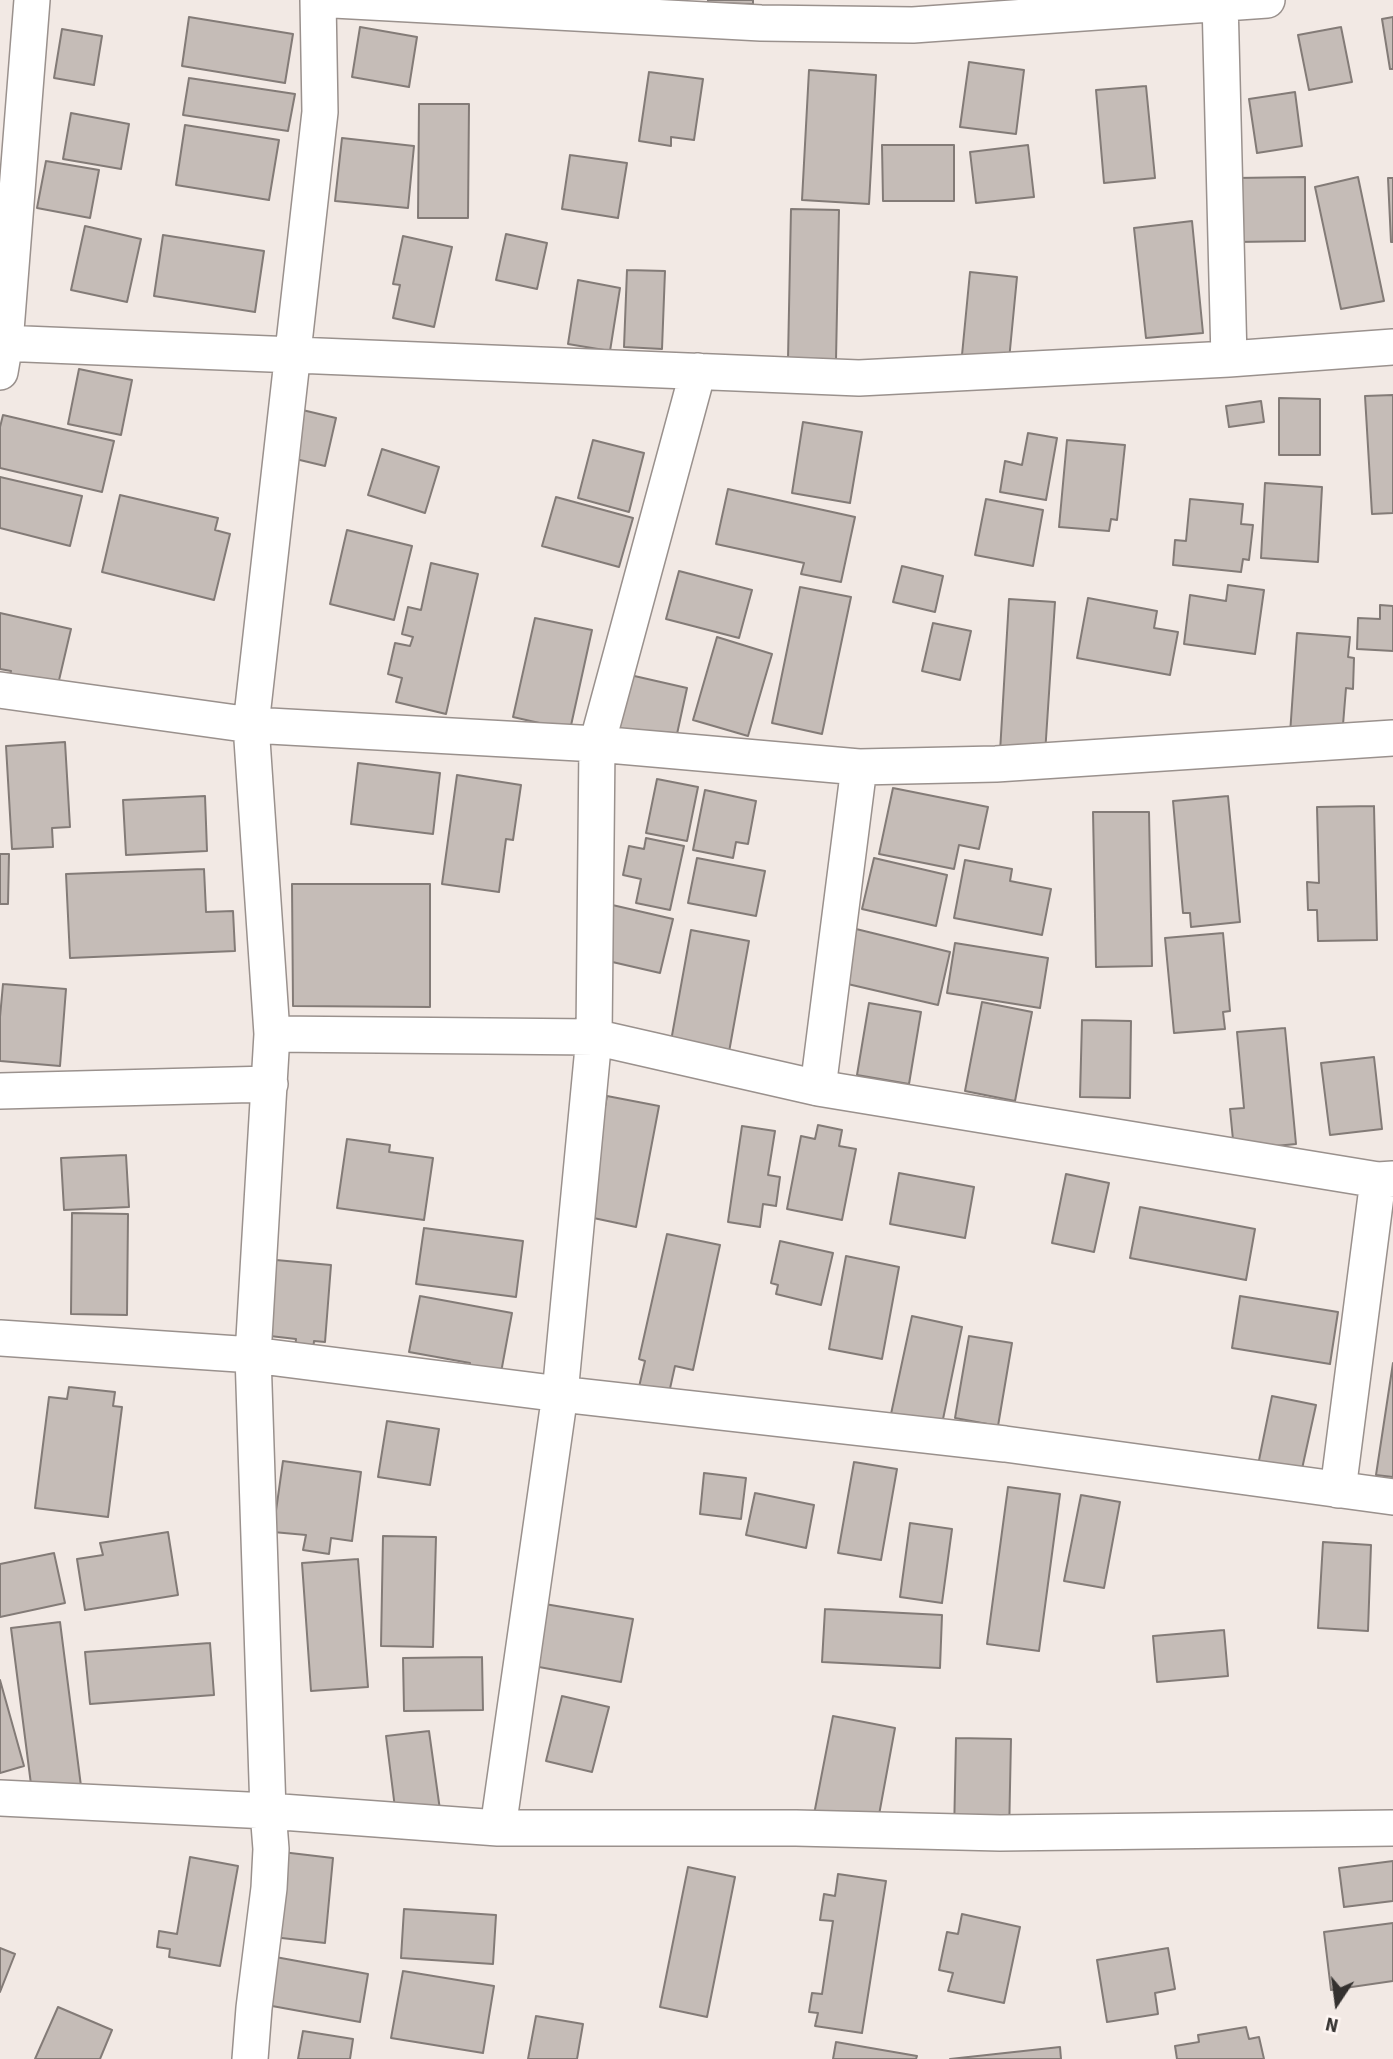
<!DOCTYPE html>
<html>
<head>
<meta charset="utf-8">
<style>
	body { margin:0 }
	#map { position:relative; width:1393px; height:2059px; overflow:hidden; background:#f2e9e4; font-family:"Source Sans 3",sans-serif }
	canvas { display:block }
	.north { position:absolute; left:1302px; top:1968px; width:70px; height:70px; -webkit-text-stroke:5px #fef6f3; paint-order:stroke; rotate:193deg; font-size:19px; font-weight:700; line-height:28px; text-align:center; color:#34312f }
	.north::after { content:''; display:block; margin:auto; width:24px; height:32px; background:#34312f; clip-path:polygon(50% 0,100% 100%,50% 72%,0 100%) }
</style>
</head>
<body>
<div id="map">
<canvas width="1393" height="2059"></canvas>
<div class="north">N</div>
</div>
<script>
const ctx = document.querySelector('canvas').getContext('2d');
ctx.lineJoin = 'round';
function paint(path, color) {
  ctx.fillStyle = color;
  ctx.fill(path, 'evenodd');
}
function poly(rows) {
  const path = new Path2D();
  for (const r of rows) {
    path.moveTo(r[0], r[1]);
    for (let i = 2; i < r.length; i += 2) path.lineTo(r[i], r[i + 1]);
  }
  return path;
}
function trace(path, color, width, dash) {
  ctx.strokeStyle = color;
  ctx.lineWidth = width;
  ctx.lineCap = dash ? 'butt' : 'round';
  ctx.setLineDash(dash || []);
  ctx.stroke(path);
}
const building = poly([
	[708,0,753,0,753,4,708,3,708,0],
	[189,17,293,34,285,83,182,66,189,17],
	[1393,17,1393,69,1390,69,1382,19,1393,17],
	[360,27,417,37,409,87,352,77,360,27],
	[1341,27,1352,82,1309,90,1298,35,1341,27],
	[62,29,102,36,94,85,54,78,62,29],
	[969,62,1024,70,1016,134,960,127,969,62],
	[809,70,876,75,869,204,802,200,809,70],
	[649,72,703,79,694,140,671,137,671,146,639,141,649,72],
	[189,78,295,94,288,131,183,115,189,78],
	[1146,86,1155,178,1104,183,1096,90,1146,86],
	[1295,92,1302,146,1257,153,1249,99,1295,92],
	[419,104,469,104,468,218,418,218,419,104],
	[71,113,129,124,121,169,63,159,71,113],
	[185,125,279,140,269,200,176,185,185,125],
	[342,138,414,146,408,208,335,201,342,138],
	[882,145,954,145,954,201,883,201,882,145],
	[1028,145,1034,197,976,203,970,152,1028,145],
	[570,155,627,163,618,218,562,209,570,155],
	[46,161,99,170,90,218,37,208,46,161],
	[1305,177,1305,241,1236,242,1236,178,1305,177],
	[1358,177,1384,301,1341,309,1315,187,1358,177],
	[1388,178,1393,178,1393,242,1391,242,1388,178],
	[791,209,839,210,836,360,788,359,791,209],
	[1192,221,1203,333,1146,338,1134,228,1192,221],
	[85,226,141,239,127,302,71,290,85,226],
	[506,234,547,243,537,289,496,280,506,234],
	[163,235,264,251,255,312,154,296,163,235],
	[403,236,452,247,434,327,393,318,400,285,393,284,403,236],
	[627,270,665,271,662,349,624,347,627,270],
	[970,272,1017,277,1009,360,962,355,970,272],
	[578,280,620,288,610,351,568,344,578,280],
	[79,369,132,380,121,435,68,424,79,369],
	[1393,395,1393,513,1372,514,1365,396,1393,395],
	[1279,398,1320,399,1320,455,1279,455,1279,398],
	[1261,401,1264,422,1229,427,1226,406,1261,401],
	[294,408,336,418,325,466,283,456,294,408],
	[3,415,114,441,102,492,0,468,0,427,3,415],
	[803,422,862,432,850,503,792,493,803,422],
	[1028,433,1057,438,1046,500,1000,492,1005,461,1022,465,1028,433],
	[593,440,644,453,629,512,578,498,593,440],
	[1067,440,1125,445,1117,520,1111,519,1109,531,1059,527,1067,440],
	[382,449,439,467,425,513,368,495,382,449],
	[0,477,82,496,70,546,0,528,0,477],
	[1265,483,1322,487,1318,562,1261,558,1265,483],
	[728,489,855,517,841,582,801,574,804,563,716,544,728,489],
	[120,495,218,518,215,530,230,534,214,600,102,572,120,495],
	[556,497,633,518,619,567,542,546,556,497],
	[986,499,1043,510,1033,566,975,555,986,499],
	[1190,499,1243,504,1241,524,1253,525,1249,560,1243,559,1241,572,1173,565,1175,540,1186,541,1190,499],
	[347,530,412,546,394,620,330,604,347,530],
	[431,563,478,574,446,714,396,702,402,678,388,674,395,643,410,646,413,637,402,634,408,607,421,610,431,563],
	[902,566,943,576,935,612,893,602,902,566],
	[679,571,752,590,739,638,666,619,679,571],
	[1228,585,1264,590,1255,654,1184,644,1190,595,1226,601,1228,585],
	[800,587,851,597,822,734,772,723,800,587],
	[1088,598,1157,611,1154,628,1178,632,1170,675,1077,658,1088,598],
	[1009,599,1055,602,1045,754,1000,752,1009,599],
	[1380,605,1393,606,1393,651,1357,649,1358,618,1380,619,1380,605],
	[0,613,71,629,56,693,8,682,11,671,0,669,0,613],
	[535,618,592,630,570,730,513,717,535,618],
	[933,623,971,631,960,680,922,671,933,623],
	[1297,633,1350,637,1348,657,1354,658,1353,689,1346,688,1342,737,1290,734,1297,633],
	[717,637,772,654,748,736,693,720,717,637],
	[630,675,687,688,677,734,665,732,664,738,618,728,630,675],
	[65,742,70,827,52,828,53,847,12,849,6,746,65,742],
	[358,763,440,773,433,834,351,824,358,763],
	[457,775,521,785,513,840,506,839,499,892,442,884,457,775],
	[657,779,698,787,687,841,646,833,657,779],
	[893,788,988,807,979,849,959,845,954,869,879,854,893,788],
	[705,790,756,801,748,844,736,842,733,858,693,850,705,790],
	[205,796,207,851,126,855,123,800,205,796],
	[1228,796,1240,922,1191,927,1190,913,1183,913,1173,801,1228,796],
	[1374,806,1377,940,1318,941,1317,910,1308,910,1307,882,1319,883,1317,807,1374,806],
	[1093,812,1149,812,1152,966,1096,967,1093,812],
	[646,838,684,846,670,910,636,903,641,879,623,875,629,846,644,849,646,838],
	[0,854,9,854,8,904,0,904,0,854],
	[697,858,765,871,756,916,688,903,697,858],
	[874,858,947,875,936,926,862,909,874,858],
	[965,860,1012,869,1010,881,1051,889,1042,935,954,918,965,860],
	[204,869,206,912,233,911,235,951,70,958,66,874,204,869],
	[292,884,430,884,430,1007,293,1006,292,884],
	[608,904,673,919,660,973,595,958,608,904],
	[852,928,950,952,938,1005,839,982,852,928],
	[691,930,749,941,729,1052,671,1041,691,930],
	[1223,933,1230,1011,1223,1012,1225,1029,1174,1033,1165,938,1223,933],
	[955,943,1048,958,1040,1008,947,993,955,943],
	[3,984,66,989,60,1066,0,1061,0,1017,3,984],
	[982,1002,1032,1012,1015,1101,965,1091,982,1002],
	[869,1003,921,1012,909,1084,857,1075,869,1003],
	[1082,1020,1131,1021,1130,1098,1080,1097,1082,1020],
	[1285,1028,1296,1144,1234,1150,1230,1109,1244,1108,1237,1032,1285,1028],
	[1374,1057,1382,1129,1330,1135,1321,1063,1374,1057],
	[607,1096,659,1106,636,1227,584,1216,607,1096],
	[818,1125,842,1130,839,1146,856,1149,842,1220,787,1209,801,1136,815,1139,818,1125],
	[742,1126,775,1131,768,1175,780,1177,776,1206,763,1204,760,1227,728,1222,742,1126],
	[347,1139,390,1145,389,1152,433,1158,424,1220,337,1208,347,1139],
	[126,1155,129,1207,64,1210,61,1158,126,1155],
	[899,1173,974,1187,965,1238,890,1224,899,1173],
	[1066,1174,1109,1183,1094,1252,1052,1243,1066,1174],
	[1140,1207,1255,1229,1246,1280,1130,1258,1140,1207],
	[72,1213,128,1214,127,1315,71,1314,72,1213],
	[424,1228,523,1241,516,1297,416,1284,424,1228],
	[667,1234,720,1245,693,1370,675,1366,669,1393,639,1387,645,1361,639,1359,667,1234],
	[780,1241,833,1253,821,1305,776,1294,778,1285,771,1283,780,1241],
	[846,1256,899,1267,882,1359,829,1349,846,1256],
	[276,1260,331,1265,325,1342,314,1341,313,1350,295,1349,296,1339,270,1336,276,1260],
	[420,1296,512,1313,500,1378,469,1372,470,1363,409,1352,420,1296],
	[1240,1296,1338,1312,1330,1364,1232,1348,1240,1296],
	[912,1316,962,1327,942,1424,891,1414,912,1316],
	[969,1336,1012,1343,998,1426,955,1418,969,1336],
	[1393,1363,1393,1477,1376,1475,1393,1363],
	[69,1387,115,1392,113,1406,122,1407,108,1517,35,1508,49,1397,67,1399,69,1387],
	[1272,1396,1316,1405,1300,1478,1257,1470,1272,1396],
	[387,1421,439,1429,430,1485,378,1477,387,1421],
	[283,1461,361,1472,352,1541,331,1538,329,1554,303,1550,306,1535,273,1532,283,1461],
	[854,1462,897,1469,881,1560,838,1553,854,1462],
	[704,1473,746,1478,741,1519,700,1514,704,1473],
	[1008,1487,1060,1494,1039,1651,987,1644,1008,1487],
	[755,1493,814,1505,806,1548,746,1535,755,1493],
	[1081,1495,1120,1502,1104,1588,1064,1581,1081,1495],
	[910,1523,952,1529,942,1603,900,1597,910,1523],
	[168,1532,178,1595,85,1610,77,1559,103,1555,100,1543,168,1532],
	[383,1536,436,1537,433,1647,381,1646,383,1536],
	[1323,1542,1371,1545,1368,1631,1318,1628,1323,1542],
	[54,1553,65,1603,0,1617,0,1564,54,1553],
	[358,1559,368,1687,311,1691,302,1563,358,1559],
	[539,1603,633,1619,621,1682,528,1665,539,1603],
	[825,1609,942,1615,940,1668,822,1662,825,1609],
	[60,1622,82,1794,33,1800,11,1628,60,1622],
	[1224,1630,1228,1676,1157,1682,1153,1636,1224,1630],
	[210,1643,214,1695,90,1704,85,1652,210,1643],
	[482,1657,483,1710,404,1711,403,1658,482,1657],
	[0,1680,24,1766,0,1773,0,1680],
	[562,1696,609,1707,592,1772,546,1761,562,1696],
	[833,1716,895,1728,874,1842,811,1830,833,1716],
	[429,1731,440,1810,396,1816,386,1736,429,1731],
	[956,1738,1011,1739,1009,1836,954,1835,956,1738],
	[282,1852,333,1858,325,1943,273,1937,282,1852],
	[190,1857,238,1866,220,1966,169,1957,170,1949,157,1947,159,1931,177,1934,190,1857],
	[1393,1861,1393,1901,1344,1907,1339,1868,1393,1861],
	[688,1867,735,1877,707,2017,660,2007,688,1867],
	[838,1874,886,1881,862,2033,815,2026,818,2013,809,2012,812,1993,822,1994,833,1921,820,1920,824,1894,835,1896,838,1874],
	[404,1909,496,1915,493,1964,401,1958,404,1909],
	[962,1914,1020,1927,1004,2003,948,1991,953,1973,939,1970,947,1932,958,1934,962,1914],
	[1393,1923,1393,1981,1331,1990,1324,1932,1393,1923],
	[0,1948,15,1954,0,1992,0,1948],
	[1168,1948,1175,1989,1155,1993,1158,2014,1107,2022,1097,1960,1168,1948],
	[270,1956,368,1974,360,2022,261,2004,270,1956],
	[403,1971,494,1986,483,2053,391,2038,403,1971],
	[58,2007,112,2030,100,2059,35,2059,58,2007],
	[536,2016,583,2024,577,2059,528,2059,536,2016],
	[1246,2027,1249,2039,1259,2037,1264,2059,1177,2059,1175,2046,1199,2042,1198,2035,1246,2027],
	[303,2031,353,2039,350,2059,298,2059,303,2031],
	[836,2042,917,2056,916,2059,833,2059,836,2042],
	[1060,2047,1061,2059,950,2059,1060,2047]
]);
const minor = poly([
	[334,0,761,23,913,25,1267,0],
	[1220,0,1229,359],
	[0,343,859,378,1229,359,1393,347],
	[0,372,5,343,32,0],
	[0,690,251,725,597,744,859,767,996,764,1393,738],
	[272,1034,594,1037,818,1088,1378,1180,1393,1179],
	[818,1088,859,767],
	[0,1091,270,1084],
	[0,1338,253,1355,560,1394,1005,1444,1393,1497],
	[1338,1490,1378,1180],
	[0,1798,268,1811,498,1828,796,1828,1000,1833,1393,1828],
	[498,1828,560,1394,594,1037,597,744,698,371],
	[250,2059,254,2008,269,1888,271,1849,268,1811,253,1355,272,1034,251,725,320,112,318,0]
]);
paint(building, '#c5bcb7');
trace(building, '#837b77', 2);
trace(minor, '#9a918d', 38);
trace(minor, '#fff', 35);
</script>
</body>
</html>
